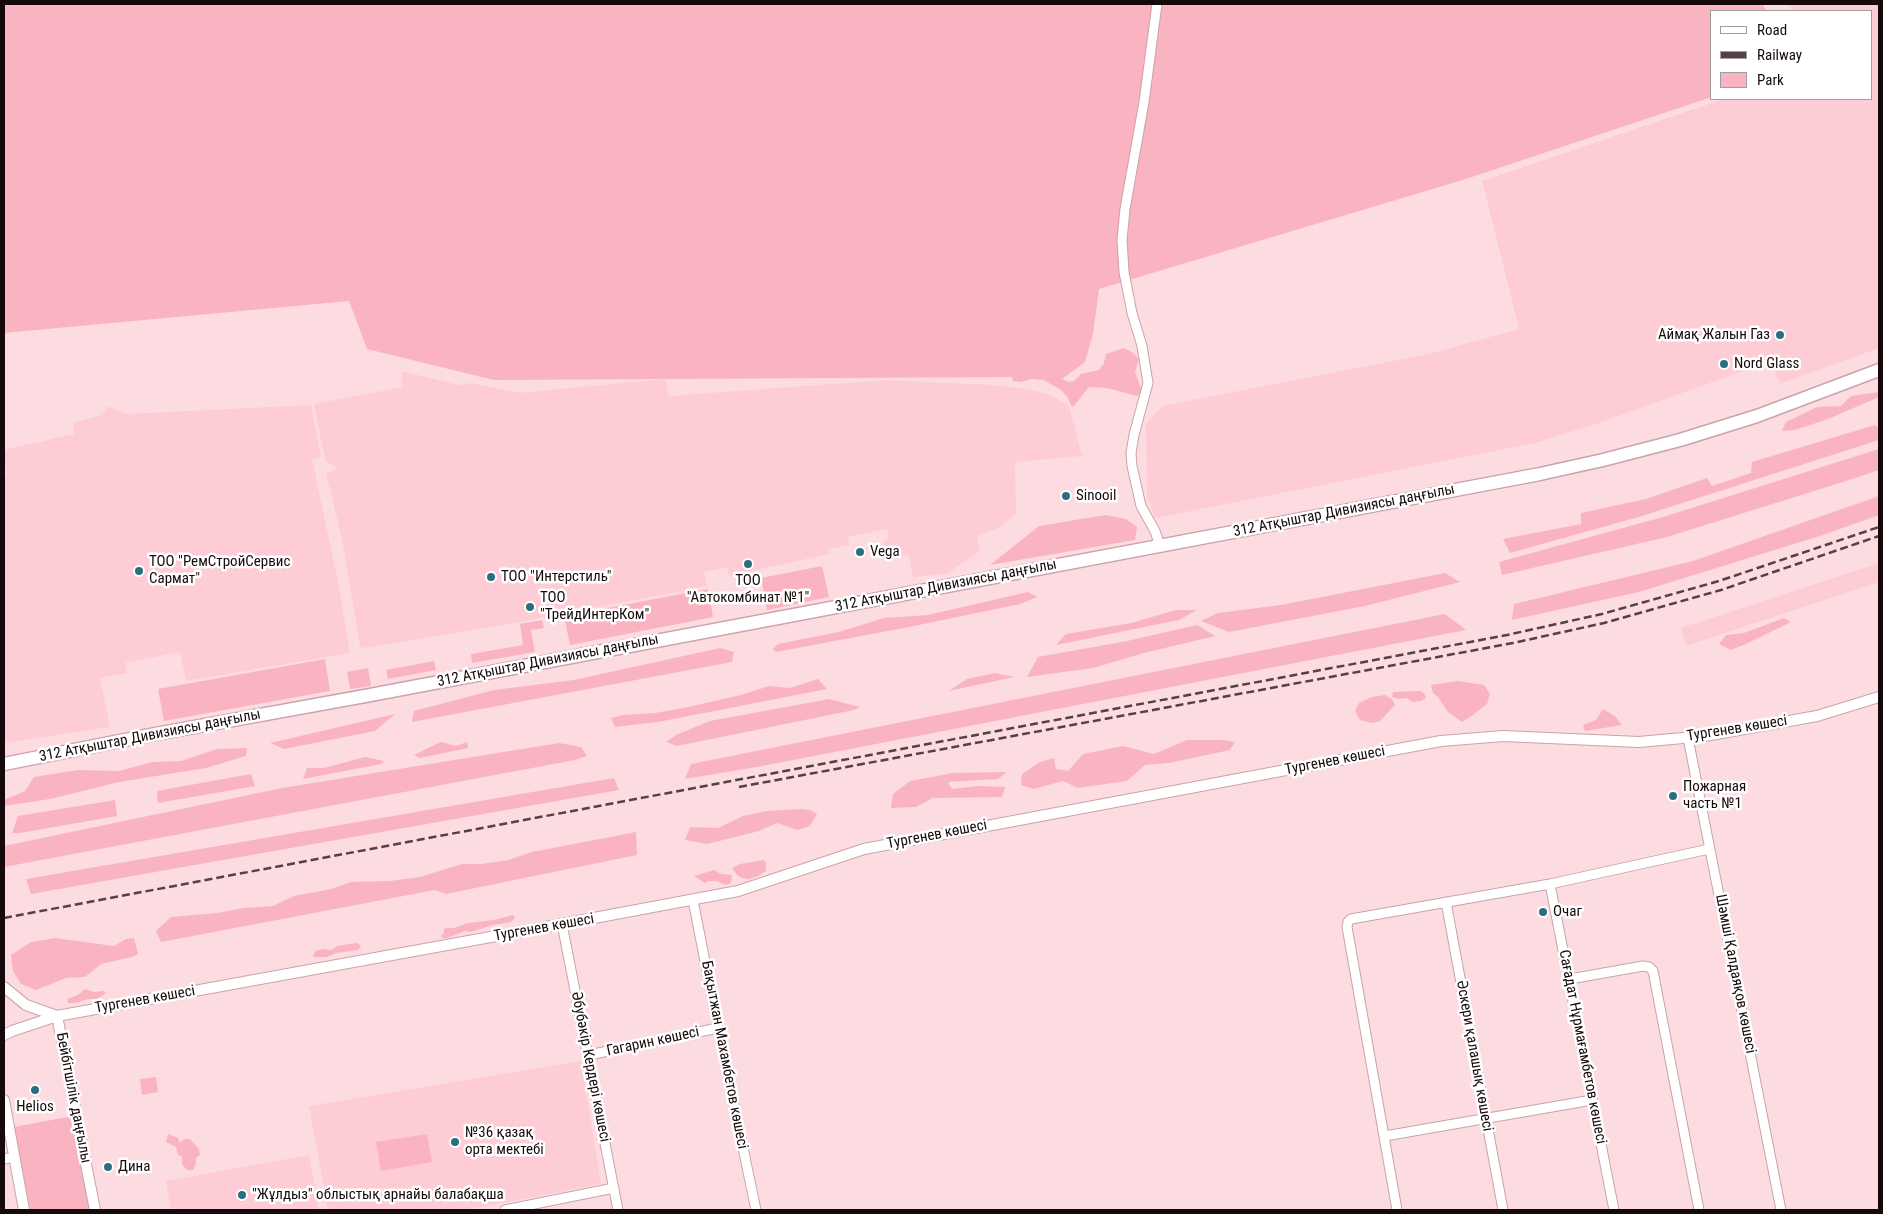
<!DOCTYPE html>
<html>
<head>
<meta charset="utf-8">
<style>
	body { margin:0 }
	#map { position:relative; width:1883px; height:1214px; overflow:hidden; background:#fddce1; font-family:"Roboto Condensed",sans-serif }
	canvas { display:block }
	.frame { position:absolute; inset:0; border:5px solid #16090c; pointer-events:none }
	.legend { position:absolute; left:1710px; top:10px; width:162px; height:90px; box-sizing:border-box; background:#fff; border:1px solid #a29d9e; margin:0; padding:6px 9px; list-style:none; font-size:15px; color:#16090c }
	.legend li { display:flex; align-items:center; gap:10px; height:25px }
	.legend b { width:25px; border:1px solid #a29d9e }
</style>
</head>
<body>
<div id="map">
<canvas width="1883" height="1214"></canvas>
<div class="frame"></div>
<ul class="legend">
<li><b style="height:6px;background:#fff"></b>Road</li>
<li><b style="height:6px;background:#534144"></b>Railway</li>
<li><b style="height:14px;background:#fab3c0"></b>Park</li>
</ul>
</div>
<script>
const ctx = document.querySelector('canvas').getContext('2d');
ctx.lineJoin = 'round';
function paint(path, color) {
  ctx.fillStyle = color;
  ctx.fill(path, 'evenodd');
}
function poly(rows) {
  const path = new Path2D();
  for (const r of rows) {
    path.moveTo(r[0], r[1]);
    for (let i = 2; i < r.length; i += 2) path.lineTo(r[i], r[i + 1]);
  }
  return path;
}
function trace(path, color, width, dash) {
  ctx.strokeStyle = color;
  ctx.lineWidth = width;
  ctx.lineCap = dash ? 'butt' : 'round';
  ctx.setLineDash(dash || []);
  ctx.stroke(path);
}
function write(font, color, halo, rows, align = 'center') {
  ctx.font = font + ' "Roboto Condensed",sans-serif';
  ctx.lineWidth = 5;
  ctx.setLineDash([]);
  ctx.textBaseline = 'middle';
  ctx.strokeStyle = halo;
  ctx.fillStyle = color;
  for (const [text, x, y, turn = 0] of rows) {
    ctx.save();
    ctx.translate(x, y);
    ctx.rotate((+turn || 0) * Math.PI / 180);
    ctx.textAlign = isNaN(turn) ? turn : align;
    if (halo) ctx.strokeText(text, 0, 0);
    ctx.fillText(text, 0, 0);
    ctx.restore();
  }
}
const built = poly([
	[1789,4,1879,4,1879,348,1780,384,1771,361,1596,424,1535,443,1155,518,1147,496,1146,424,1162,406,1429,354,1519,329,1482,181,1724,99,1872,99,1872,11,1794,11],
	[401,371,459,385,471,383,519,393,665,379,670,401,669,396,888,380,993,385,1026,389,1048,394,1069,406,1082,456,1015,462,1016,514,998,528,977,536,980,551,947,574,913,577,909,555,887,558,883,541,889,540,887,529,848,537,849,545,828,549,829,554,729,576,727,567,704,572,707,586,520,622,364,648,360,646,342,539,326,473,338,469,325,460,314,404,403,387],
	[311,405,321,457,312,459,339,587,350,653,186,681,180,652,125,663,127,673,100,678,110,727,4,743,4,475,7,474,4,462,4,450,74,434,73,423,102,415,108,406,126,414],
	[1879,563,1879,582,1686,646,1681,628],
	[581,1061,601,1184,465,1210,328,1210,309,1106],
	[309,1155,319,1210,171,1210,166,1181]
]);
const green = poly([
	[4,4,1762,4,1767,11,1712,11,1712,97,1466,179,1099,289,1093,334,1085,362,1062,379,1069,382,1074,381,1081,374,1099,370,1104,363,1106,354,1124,348,1133,353,1139,359,1135,372,1142,391,1137,396,1107,388,1089,387,1073,407,1071,406,1068,398,1060,389,1043,380,1031,379,1020,382,1013,381,1012,377,494,380,367,349,349,301,4,333],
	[1879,392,1879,397,1828,419,1795,430,1782,431,1786,422,1817,407,1841,406,1851,396],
	[1875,425,1879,428,1879,440,1642,516,1510,553,1503,539,1581,524,1581,513,1646,499,1707,478,1712,486,1751,473,1752,462],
	[1879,449,1879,470,1843,482,1667,537,1502,575,1499,562,1663,517],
	[1879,496,1879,515,1823,535,1639,592,1512,620,1514,604,1693,561],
	[1105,515,1126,519,1137,527,1135,540,990,565,1039,526],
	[822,566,829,597,767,610,761,578],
	[1445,573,1460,582,1365,606,1229,632,1201,621,1218,613,1281,605],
	[708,589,713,617,570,645,564,616],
	[1028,592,1037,597,1020,604,909,627,776,652,773,649,778,644,839,632,884,618,928,615],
	[1176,610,1197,610,1179,620,1056,645,1066,634,1131,623],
	[1445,614,1466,630,757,767,685,779,691,764],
	[1784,618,1791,622,1746,644,1731,650,1719,644,1726,635,1744,633],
	[542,620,544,628,531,630,535,652,472,663,471,654,523,645,520,624],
	[1197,625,1215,636,1144,653,1093,668,1027,677,1038,657,1127,641],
	[720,648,734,652,732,662,412,722,414,711,494,690,574,680],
	[325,659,330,691,164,721,158,689],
	[434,661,436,670,388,679,386,670],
	[368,668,371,686,350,689,347,672],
	[995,673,1014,677,949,691,967,679],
	[818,679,827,689,658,722,615,727,611,718,623,715,655,713,688,707,741,695,769,686,790,688],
	[1458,681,1484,685,1490,694,1487,704,1473,715,1462,722,1448,712,1438,697,1433,693,1431,685],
	[1420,691,1424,693,1426,698,1421,701,1412,702,1407,698,1399,699,1392,697,1393,692],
	[1385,695,1392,699,1395,705,1380,721,1373,723,1360,720,1355,711,1359,703,1372,697],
	[829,699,860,707,854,710,677,746,666,742,676,735,710,721],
	[1603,709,1615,716,1622,725,1585,731,1583,725,1596,720],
	[395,714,375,731,284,749,270,743],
	[1187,740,1223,740,1235,742,1230,750,1169,763,1145,765,1127,781,1078,788,1063,781,1034,789,1021,785,1022,774,1040,762,1054,758,1056,769,1068,771,1083,754,1123,746,1154,754],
	[441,742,456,746,467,742,468,748,420,758,414,755],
	[559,743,581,747,587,756,575,760,4,867,4,846,282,788],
	[247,748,246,756,206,768,119,782,50,799,4,806,4,800,25,791,34,777,78,770,119,771,153,762,181,761,217,749],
	[365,757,384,761,381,764,303,779,307,768,324,768],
	[1007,772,998,779,948,782,952,789,979,786,1005,787,1002,797,933,798,916,807,891,808,893,794,910,781,953,773],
	[251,774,255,786,158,803,157,791],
	[614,778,619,790,31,894,26,879],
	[115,800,117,816,20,833,12,833,18,816],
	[802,809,810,810,817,814,810,826,797,830,777,823,759,831,707,844,685,840,690,827,718,828,743,816,767,811],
	[636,832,637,855,446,894,435,890,161,942,156,931,171,917,217,913,244,908,273,906,294,896,331,889,351,882,390,881,420,877,462,864,482,864,508,860,532,852],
	[763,860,766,862,766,871,758,876,749,879,742,878,737,875,732,868,740,864],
	[714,870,721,874,732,875,731,883,726,885,716,881,708,881,705,883,694,876],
	[513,915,515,918,511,922,493,925,471,932,465,931,447,938,442,938,441,935,444,934,444,929,448,928,454,928,468,923,494,920],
	[55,938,114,946,126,939,134,938,138,954,132,957,101,964,85,977,66,978,36,990,21,984,13,971,11,955,31,942],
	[356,943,359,944,361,947,358,950,336,953,327,957,313,957,315,951,323,949,332,950,337,946],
	[85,989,94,992,104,991,106,993,97,999,88,999,75,1003,68,1003,67,999,78,995],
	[156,1077,158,1092,142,1095,140,1079],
	[73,1116,91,1210,30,1210,14,1127],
	[168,1134,178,1138,180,1143,184,1139,190,1139,199,1149,200,1155,196,1158,196,1164,193,1170,187,1170,182,1164,182,1156,178,1155,176,1147,166,1142],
	[427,1134,432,1162,381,1171,376,1142]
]);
const minor = poly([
	[1157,4,1144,102,1125,209,1122,240,1124,272,1132,313,1142,346,1148,383,1134,435,1131,453,1132,466,1141,506,1155,531,1160,546],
	[1688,738,1781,1210],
	[1550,884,1614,1210],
	[693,900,718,1028,756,1210],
	[1446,902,1503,1210],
	[562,924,618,1210],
	[1570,979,1643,966,1649,967,1653,971,1699,1210],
	[589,1055,718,1028],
	[1385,1136,1592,1100],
	[4,1159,14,1157],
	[505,1210,614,1188],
	[1397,1210,1347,927,1348,922,1351,919,1550,884,1709,849]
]);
const major = poly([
	[4,987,26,1005,57,1016],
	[57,1016,95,1210],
	[4,1035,12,1031,57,1016,562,924,738,891,864,849,1441,741,1503,736,1639,742,1705,736,1817,716,1879,697],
	[4,1100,24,1210]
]);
const highway = poly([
	[4,764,150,735,365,696,1540,474,1603,460,1680,440,1757,416,1879,370]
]);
const rail = poly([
	[739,787,1513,643,1604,623,1721,590,1879,536],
	[4,918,1507,635,1602,614,1719,581,1879,527]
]);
const markers = [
	[1780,335,5,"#2a6e7f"],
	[1724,364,5,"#2a6e7f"],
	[1066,496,5,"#2a6e7f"],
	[860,552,5,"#2a6e7f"],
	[748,564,5,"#2a6e7f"],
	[139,571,5,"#2a6e7f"],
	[491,577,5,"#2a6e7f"],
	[530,607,5,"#2a6e7f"],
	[1673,796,5,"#2a6e7f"],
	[1543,912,5,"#2a6e7f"],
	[35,1090,5,"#2a6e7f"],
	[455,1142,5,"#2a6e7f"],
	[108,1167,5,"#2a6e7f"],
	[242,1195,5,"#2a6e7f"]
];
const poiNames = [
	["Аймақ Жалын Газ",1770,335,"right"],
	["Nord Glass",1734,364],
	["Sinooil",1076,496],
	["Vega",870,552],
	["ТОО \"РемСтройСервис",149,562],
	["Сармат\"",149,579],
	["ТОО \"Интерстиль\"",501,577],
	["ТОО",748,581,"center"],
	["\"Автокомбинат №1\"",748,598,"center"],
	["ТОО",540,598],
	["\"ТрейдИнтерКом\"",540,615],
	["Пожарная",1683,787],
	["часть №1",1683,804],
	["Очаг",1553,912],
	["Helios",35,1107,"center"],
	["№36 қазақ",465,1133],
	["орта мектебі",465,1150],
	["Дина",118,1167],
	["\"Жұлдыз\" облыстық арнайы балабақша",252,1195]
];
const streetNames = [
	["312 Атқыштар Дивизиясы даңғылы",1344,511,-11],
	["312 Атқыштар Дивизиясы даңғылы",946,586,-11],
	["312 Атқыштар Дивизиясы даңғылы",548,661,-11],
	["Тургенев көшесі",1737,729,-9],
	["312 Атқыштар Дивизиясы даңғылы",150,736,-11],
	["Тургенев көшесі",1335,761,-11],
	["Тургенев көшесі",937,835,-11],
	["Тургенев көшесі",544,928,-10],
	["Шәмші Қалдаяқов көшесі",1735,974,79],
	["Тургенев көшесі",145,1000,-10],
	["Гагарин көшесі",653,1042,-12],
	["Сағадат Нұрмағамбетов көшесі",1582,1047,79],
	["Бақытжан Махамбетов көшесі",724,1055,79],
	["Әскери қалашық көшесі",1474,1056,80],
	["Әбубәкір Кердері көшесі",590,1067,79],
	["Бейбітшілік даңғылы",73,1098,79]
];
paint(built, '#fdccd4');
paint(green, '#fab3c0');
trace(minor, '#caa3aa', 11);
trace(major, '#caa3aa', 12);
trace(highway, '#caa3aa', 15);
trace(minor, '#fff', 9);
trace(major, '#fff', 10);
trace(highway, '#fff', 12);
trace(rail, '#534144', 2.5, [8, 4]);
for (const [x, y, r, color] of markers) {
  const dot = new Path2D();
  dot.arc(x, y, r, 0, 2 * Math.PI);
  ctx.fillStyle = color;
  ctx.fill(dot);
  trace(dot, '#fff', 2);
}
write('15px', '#16090c', '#fff', poiNames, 'left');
write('15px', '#16090c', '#fff', streetNames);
</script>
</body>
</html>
